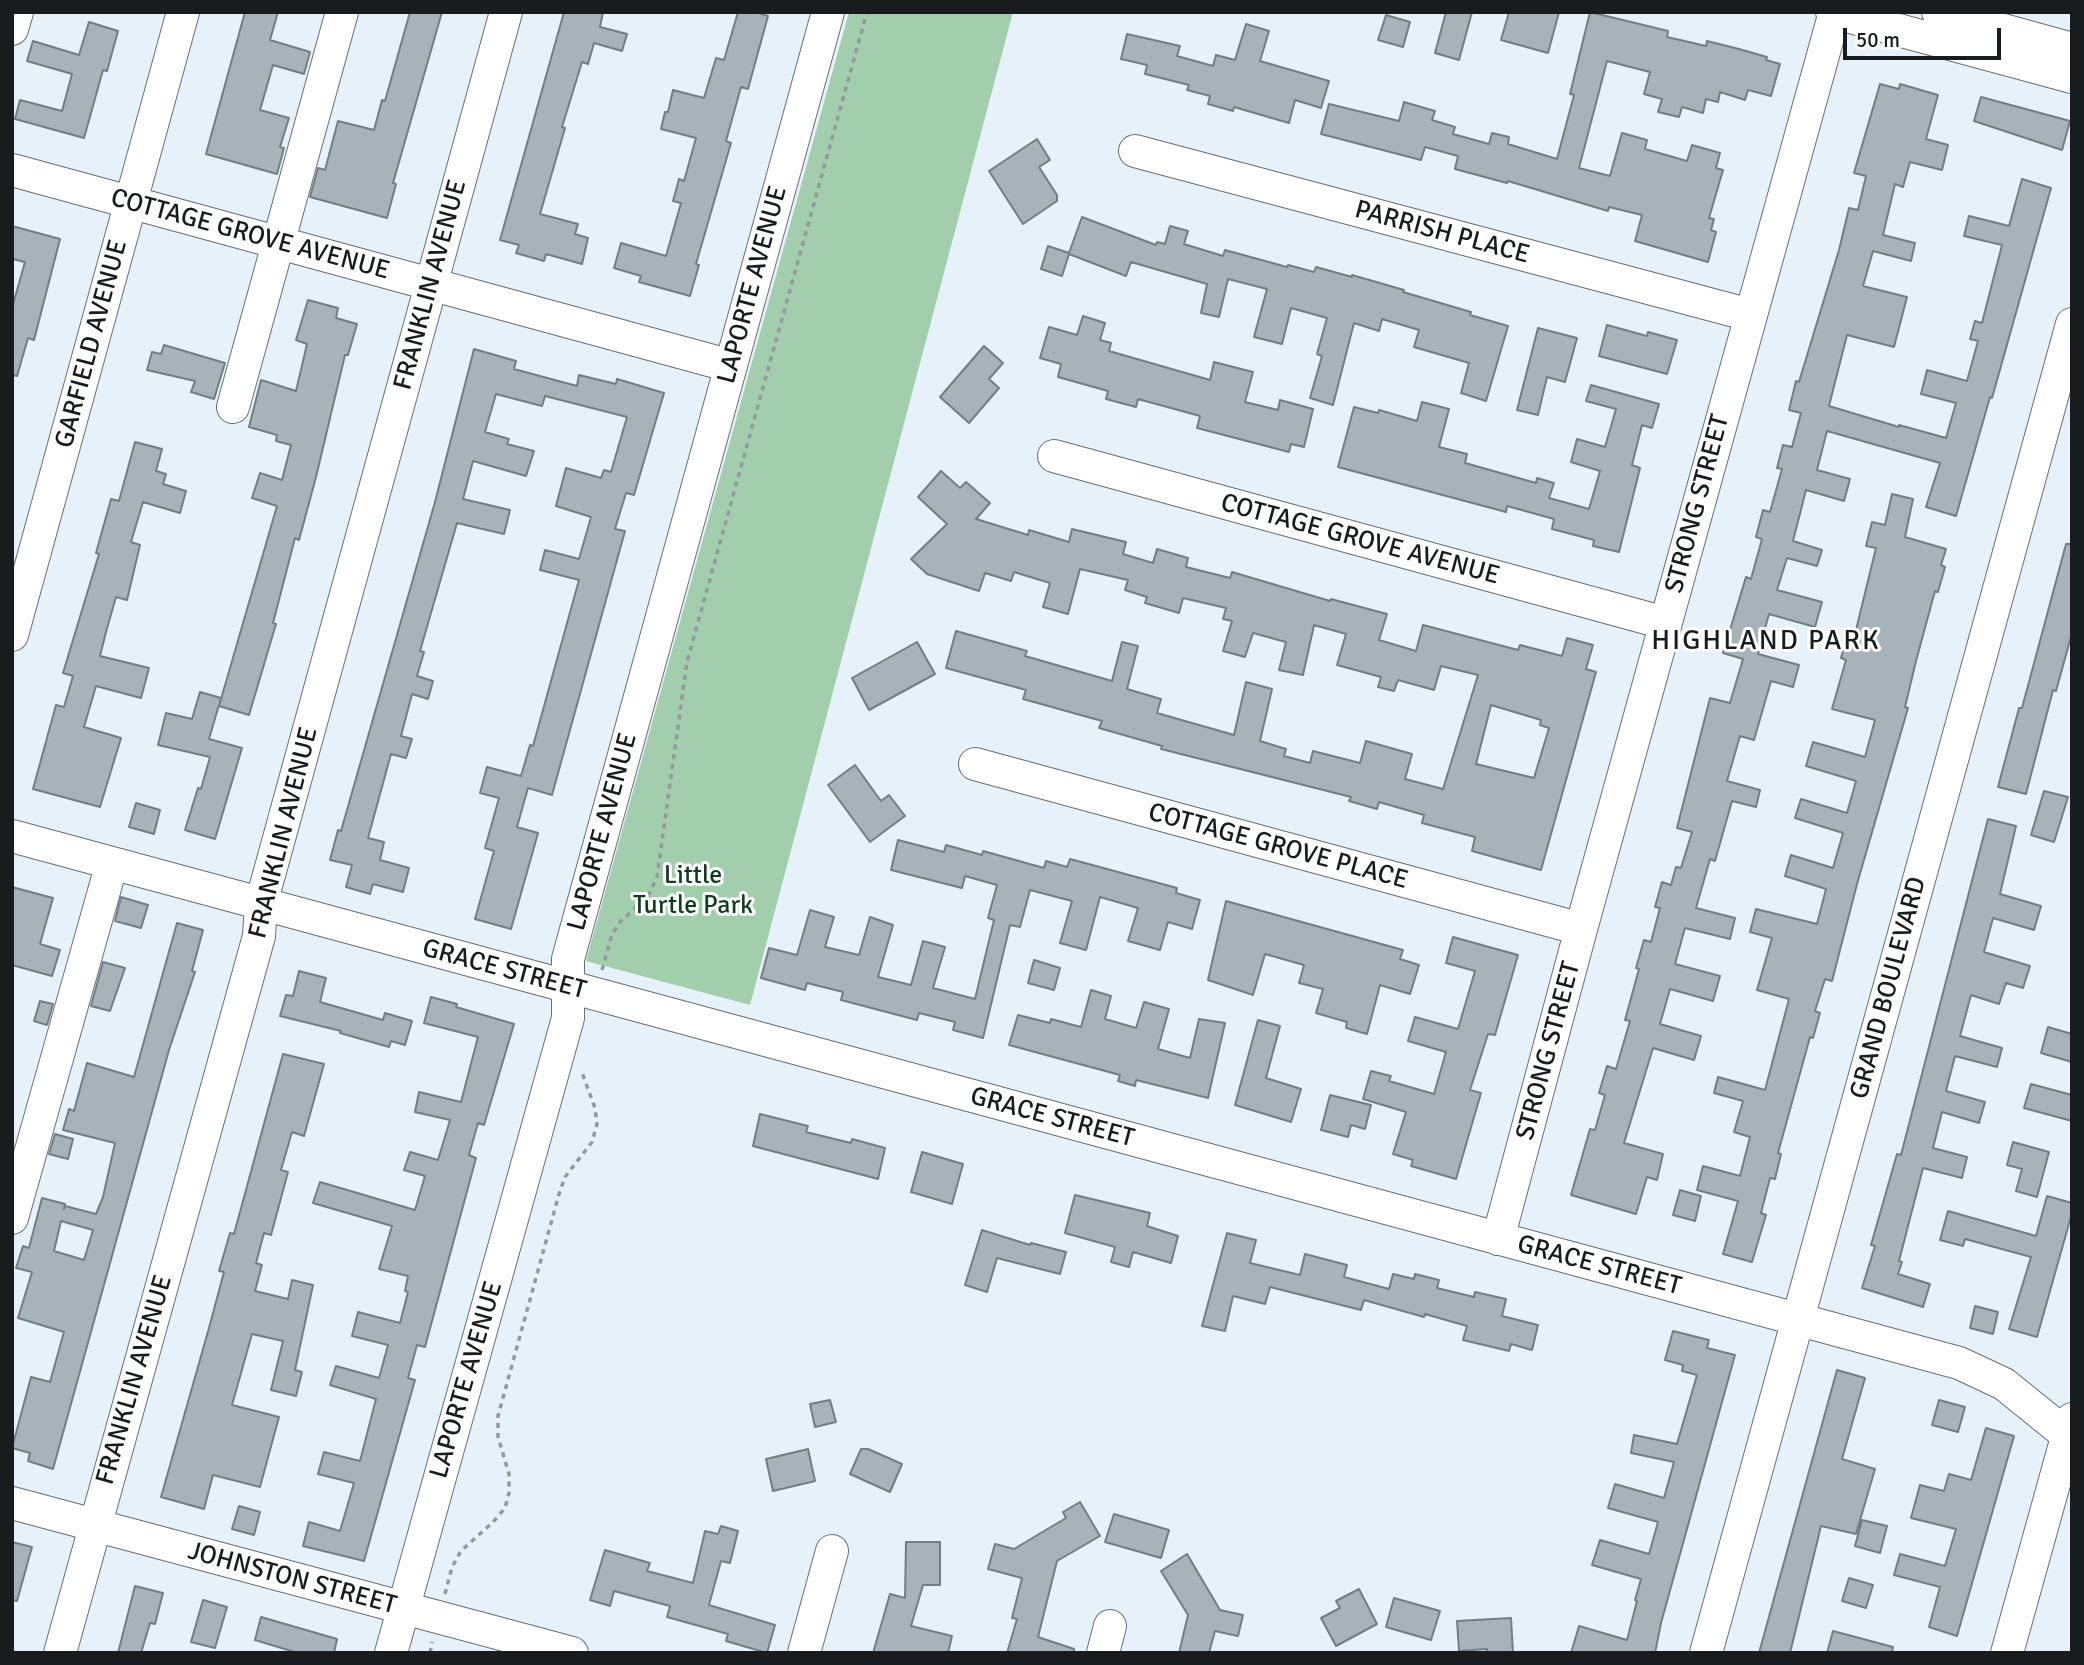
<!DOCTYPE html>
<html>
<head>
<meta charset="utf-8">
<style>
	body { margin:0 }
	#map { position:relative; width:2084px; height:1665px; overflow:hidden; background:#e7f1f9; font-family:Signika,sans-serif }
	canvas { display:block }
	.frame { position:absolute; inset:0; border:14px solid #181c1f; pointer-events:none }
	.scale { position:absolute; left:1843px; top:28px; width:158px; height:32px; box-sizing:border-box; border:4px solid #181c1f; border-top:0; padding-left:9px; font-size:21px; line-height:24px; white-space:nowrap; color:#181c1f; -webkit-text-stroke:5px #fff; paint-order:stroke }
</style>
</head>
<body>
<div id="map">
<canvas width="2084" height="1665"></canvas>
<div class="frame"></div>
<div class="scale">50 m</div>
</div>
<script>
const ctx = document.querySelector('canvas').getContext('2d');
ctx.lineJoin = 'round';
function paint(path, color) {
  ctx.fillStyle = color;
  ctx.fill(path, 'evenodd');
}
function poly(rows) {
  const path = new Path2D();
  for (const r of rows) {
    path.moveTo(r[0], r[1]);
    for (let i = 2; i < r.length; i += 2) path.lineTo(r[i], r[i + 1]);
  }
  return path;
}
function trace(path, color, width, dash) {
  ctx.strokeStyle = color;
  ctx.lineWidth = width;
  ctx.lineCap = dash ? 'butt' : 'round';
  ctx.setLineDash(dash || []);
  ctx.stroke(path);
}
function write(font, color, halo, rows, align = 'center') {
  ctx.font = font + ' Signika,sans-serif';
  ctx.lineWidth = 6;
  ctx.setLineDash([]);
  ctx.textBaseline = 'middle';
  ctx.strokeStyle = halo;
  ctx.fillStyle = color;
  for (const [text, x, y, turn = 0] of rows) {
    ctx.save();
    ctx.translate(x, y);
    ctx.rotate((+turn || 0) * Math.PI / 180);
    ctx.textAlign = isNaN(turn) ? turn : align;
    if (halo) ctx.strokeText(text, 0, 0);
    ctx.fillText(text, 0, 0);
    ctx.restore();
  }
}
const green = poly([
	[849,12,1013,12,750,1005,586,961]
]);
const building = poly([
	[245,12,278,12,270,40,310,52,304,74,273,65,260,110,289,118,280,147,284,148,277,174,206,154,245,12],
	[410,12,442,12,393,183,396,184,387,218,310,197,318,168,325,170,338,121,374,130,382,100,385,101,410,12],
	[564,12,603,12,600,27,627,34,622,51,594,43,588,64,582,62,562,127,565,128,540,214,578,224,575,234,588,238,582,264,546,254,544,261,516,253,519,245,500,240,564,12],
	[738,12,755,12,768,16,748,89,741,87,726,141,731,143,696,264,699,265,690,296,639,282,641,276,614,268,621,243,666,256,681,203,673,201,679,179,684,181,696,138,661,129,665,112,668,112,673,90,704,98,716,58,724,60,738,12],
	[1446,12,1472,12,1459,60,1435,53,1446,12],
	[1509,12,1559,12,1548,53,1501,40,1509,12],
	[1590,12,1668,31,1667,37,1706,46,1707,41,1739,49,1767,57,1766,60,1780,64,1771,96,1748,90,1745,100,1720,92,1718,102,1706,99,1703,113,1682,107,1679,117,1658,112,1662,99,1644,94,1650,72,1607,61,1579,168,1610,176,1622,133,1647,140,1645,149,1687,161,1692,145,1720,153,1716,168,1723,170,1709,218,1714,219,1711,230,1716,232,1708,262,1635,241,1642,215,1609,207,1608,211,1508,181,1507,183,1455,169,1458,156,1425,147,1421,160,1321,134,1329,104,1399,121,1404,102,1435,111,1432,120,1455,127,1453,134,1489,144,1492,133,1509,137,1508,144,1557,159,1574,95,1570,94,1590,12],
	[1386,15,1410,22,1403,47,1378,40,1386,15],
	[89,22,118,31,107,71,103,70,84,138,15,119,20,100,62,111,72,74,27,61,33,41,79,55,89,22],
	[1246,24,1269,31,1260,61,1329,81,1321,108,1295,100,1289,123,1234,107,1233,111,1208,104,1210,96,1187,90,1189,85,1145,74,1147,65,1121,59,1127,34,1180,46,1177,56,1213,66,1216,55,1235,60,1246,24],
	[1880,84,1899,89,1900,84,1938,95,1926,139,1948,145,1942,170,1910,162,1903,187,1895,184,1883,235,1915,243,1911,261,1873,251,1863,286,1907,297,1894,347,1847,335,1829,406,1899,427,1899,425,1946,438,1956,403,1921,394,1927,370,1967,381,1978,341,1970,339,1975,321,1982,323,2002,245,1964,236,1969,216,2009,226,2022,179,2051,188,1992,398,1990,397,1956,516,1926,507,1940,463,1827,431,1817,470,1850,479,1844,501,1806,490,1793,541,1822,550,1817,566,1787,558,1777,590,1822,602,1815,627,1769,614,1758,654,1799,665,1793,687,1771,681,1754,740,1740,736,1727,781,1760,790,1756,807,1732,801,1715,861,1710,859,1696,908,1735,918,1730,939,1685,928,1675,964,1720,976,1713,1001,1670,989,1660,1024,1701,1036,1694,1060,1653,1048,1624,1143,1663,1154,1657,1180,1647,1177,1636,1214,1571,1195,1590,1129,1595,1130,1605,1095,1599,1093,1607,1066,1616,1069,1630,1021,1625,1020,1639,969,1636,968,1644,940,1651,942,1660,908,1655,907,1662,882,1671,885,1676,867,1681,868,1692,832,1677,828,1710,698,1730,703,1743,659,1723,653,1746,577,1751,579,1762,539,1756,537,1763,510,1770,512,1782,469,1777,468,1783,445,1792,447,1801,413,1789,410,1796,381,1799,382,1839,250,1849,208,1858,210,1866,176,1854,173,1880,84],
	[1981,97,2070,121,2062,150,1974,121,1981,97],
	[1037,139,1050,160,1039,167,1057,195,1057,201,1023,224,989,171,1037,139],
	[1082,217,1156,245,1157,242,1165,244,1170,226,1188,231,1184,244,1223,256,1225,250,1287,267,1288,265,1314,272,1316,267,1352,277,1352,275,1404,290,1403,292,1471,312,1470,315,1508,326,1486,401,1461,393,1469,363,1414,347,1419,330,1382,319,1379,331,1354,323,1333,405,1310,398,1322,356,1317,354,1327,318,1291,308,1282,344,1254,337,1267,289,1228,279,1219,317,1201,313,1207,284,1131,262,1126,276,1069,254,1062,276,1041,269,1048,246,1069,253,1082,217],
	[12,226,60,239,34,340,28,338,17,376,12,375,12,308,25,262,12,259,12,226],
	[308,300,338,308,336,318,357,324,348,355,345,355,316,477,299,540,295,538,273,623,276,624,249,715,219,706,277,506,252,498,260,473,282,480,291,445,276,441,277,435,249,427,261,380,296,391,307,344,296,340,308,300],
	[1083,316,1105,323,1100,340,1111,343,1109,351,1210,380,1214,362,1253,372,1245,402,1278,410,1280,400,1313,409,1304,447,1291,444,1289,452,1197,428,1200,416,1138,399,1136,407,1106,399,1108,391,1058,377,1061,364,1040,358,1049,327,1077,335,1083,316],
	[1607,325,1647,336,1648,332,1677,340,1667,374,1599,356,1607,325],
	[1538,328,1577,338,1565,382,1547,377,1538,415,1517,410,1538,328],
	[164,345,225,363,214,399,191,392,195,381,147,370,152,352,161,354,164,345],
	[984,346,1003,363,989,379,999,388,969,423,940,397,984,346],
	[474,349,516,361,514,369,577,386,579,375,616,384,617,379,664,393,634,495,626,493,615,529,625,531,552,795,528,788,517,827,538,833,511,929,475,919,494,851,485,848,499,798,480,793,487,767,521,776,530,745,533,746,579,580,540,570,545,550,579,559,591,517,556,506,566,468,601,478,604,470,611,472,627,417,545,396,542,406,496,394,485,432,509,439,507,444,534,451,526,476,473,461,463,499,510,510,504,534,457,523,420,651,424,652,417,676,433,681,428,699,412,694,401,736,412,739,406,758,391,754,368,838,384,842,380,860,409,868,403,892,373,884,370,894,346,887,352,865,330,860,338,830,341,831,435,502,474,349],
	[1591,385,1659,404,1652,428,1642,425,1632,465,1640,468,1619,552,1593,546,1594,540,1552,529,1554,519,1507,506,1506,512,1338,467,1354,407,1378,413,1379,410,1417,421,1422,402,1449,409,1439,447,1467,454,1465,463,1536,483,1537,478,1554,483,1549,498,1589,509,1600,471,1571,462,1577,439,1605,447,1616,409,1586,401,1591,385],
	[135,442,162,449,156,471,166,474,163,484,186,491,180,513,143,502,131,542,140,545,127,600,116,597,106,632,100,656,149,668,141,698,96,686,84,727,121,738,100,807,33,789,56,705,64,707,73,676,63,673,99,554,96,553,111,499,119,501,135,442],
	[941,471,960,488,966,482,990,503,976,519,1028,535,1029,530,1069,542,1072,529,1126,542,1123,554,1153,563,1157,549,1188,558,1186,567,1230,578,1232,572,1330,601,1331,599,1387,614,1379,640,1416,651,1423,625,1518,650,1520,645,1562,656,1567,638,1593,645,1586,669,1596,672,1541,870,1472,851,1475,837,1422,823,1424,815,1379,802,1377,809,1349,801,1351,797,1161,749,1162,746,1099,728,1102,721,1023,699,1026,690,946,668,956,631,1027,651,1025,656,1112,681,1122,642,1138,646,1127,689,1161,699,1157,713,1234,735,1246,682,1272,689,1260,741,1286,749,1284,756,1310,763,1313,751,1360,763,1366,741,1412,754,1405,779,1443,789,1478,675,1441,666,1434,690,1398,680,1394,691,1378,687,1381,677,1337,665,1346,634,1314,625,1303,675,1279,670,1286,642,1253,633,1245,657,1223,651,1232,621,1223,619,1226,608,1183,598,1179,613,1145,603,1147,597,1125,590,1128,580,1080,569,1068,614,1043,607,1050,583,1014,572,1011,581,985,573,979,591,927,574,911,559,947,524,918,497,941,471],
	[1491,705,1541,720,1540,725,1549,728,1534,778,1476,764,1491,705],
	[1892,494,1913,499,1905,537,1946,549,1941,565,1945,567,1938,592,1935,591,1916,661,1905,707,1908,708,1857,884,1832,981,1825,979,1815,1011,1820,1013,1813,1038,1810,1037,1778,1153,1781,1154,1775,1179,1770,1178,1761,1213,1766,1215,1752,1262,1723,1254,1738,1201,1697,1190,1703,1166,1740,1176,1750,1137,1734,1132,1743,1101,1714,1093,1718,1077,1765,1090,1789,999,1757,990,1772,938,1750,932,1756,909,1817,924,1826,889,1785,876,1791,855,1833,868,1843,833,1795,818,1801,799,1847,813,1856,781,1806,766,1813,742,1865,757,1875,720,1832,709,1846,660,1841,658,1848,632,1855,634,1876,548,1866,546,1872,522,1885,525,1892,494],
	[2066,544,2072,544,2072,633,2056,691,2053,690,2026,794,1998,787,2019,708,2022,708,2066,544],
	[917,642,935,674,869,710,852,678,917,642],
	[200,692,221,698,209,739,242,748,215,839,185,830,198,788,201,789,210,757,158,745,166,713,192,719,200,692],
	[855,765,881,801,889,795,905,816,870,842,828,785,855,765],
	[2044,791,2068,797,2054,842,2031,835,2044,791],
	[136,803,160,810,154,834,129,827,136,803],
	[1988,819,2016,826,2000,894,2041,906,2034,930,1993,918,1984,952,2030,966,2023,988,2006,983,1999,1004,1971,995,1960,1036,2002,1048,1997,1067,1955,1056,1946,1091,1985,1102,1979,1123,1942,1112,1933,1148,1967,1157,1962,1178,1923,1168,1899,1261,1902,1262,1898,1274,1930,1284,1923,1307,1862,1288,1875,1246,1871,1245,1897,1154,1901,1155,1988,819],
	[898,840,944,852,946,845,982,855,983,851,1044,868,1046,861,1067,867,1070,859,1177,888,1176,893,1200,900,1192,929,1168,922,1160,950,1128,941,1138,908,1100,897,1086,950,1060,943,1072,901,1030,890,1020,927,1010,925,983,1038,953,1030,955,1022,919,1013,917,1020,841,1000,843,992,807,983,805,990,761,978,769,948,797,955,810,910,834,917,825,947,859,955,870,917,893,925,878,977,911,985,923,941,945,947,933,988,975,999,994,920,988,918,997,885,965,876,962,888,891,870,898,840],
	[12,887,53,898,40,944,60,950,52,976,12,965,12,887],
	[121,897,148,905,141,928,115,921,121,897],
	[1226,901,1403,950,1400,959,1419,965,1410,994,1380,985,1367,1034,1346,1028,1347,1022,1316,1013,1323,989,1299,983,1304,965,1265,954,1253,995,1208,980,1226,901],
	[177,923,203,930,192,971,195,972,169,1050,53,1469,28,1461,30,1453,12,1448,31,1377,50,1382,64,1332,18,1318,32,1272,16,1268,23,1246,29,1248,42,1198,65,1204,64,1209,65,1206,96,1214,103,1197,115,1143,63,1130,69,1109,74,1111,87,1063,134,1077,177,923],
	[61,1221,93,1230,84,1260,54,1251,61,1221],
	[1453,937,1518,955,1495,1035,1488,1034,1470,1090,1481,1093,1456,1179,1411,1166,1413,1160,1393,1154,1406,1112,1363,1099,1371,1071,1391,1076,1389,1081,1434,1094,1446,1052,1408,1041,1415,1017,1458,1029,1475,971,1446,963,1453,937],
	[1034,960,1060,968,1054,990,1028,983,1034,960],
	[103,962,125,968,110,1011,91,1006,103,962],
	[299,971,326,978,320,1002,383,1020,385,1013,412,1021,405,1045,391,1041,389,1047,340,1033,341,1031,280,1016,286,995,293,996,299,971],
	[1091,990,1111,996,1105,1019,1136,1028,1144,1002,1169,1009,1158,1049,1190,1058,1199,1019,1225,1023,1208,1098,1136,1080,1135,1086,1118,1081,1120,1075,1009,1045,1018,1015,1050,1023,1051,1019,1081,1027,1091,990],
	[431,997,457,1004,456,1007,514,1024,484,1125,478,1123,469,1155,476,1158,425,1347,417,1345,408,1378,415,1380,364,1561,303,1546,309,1522,340,1531,354,1483,318,1474,324,1452,360,1461,376,1399,330,1385,336,1366,379,1378,388,1345,352,1336,358,1312,400,1323,408,1292,405,1291,408,1276,379,1269,392,1226,313,1203,320,1182,415,1210,425,1176,404,1170,410,1152,438,1160,450,1120,415,1112,419,1092,461,1102,478,1037,424,1023,431,997],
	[40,1001,53,1004,47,1025,34,1021,40,1001],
	[1258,1020,1280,1026,1266,1078,1301,1089,1291,1122,1235,1105,1258,1020],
	[2048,1027,2072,1034,2072,1062,2041,1053,2048,1027],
	[283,1054,324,1064,304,1136,292,1132,281,1170,288,1172,271,1235,264,1233,256,1263,262,1265,255,1291,288,1299,292,1280,313,1285,295,1370,302,1372,296,1396,271,1390,283,1341,252,1334,232,1405,279,1417,260,1487,213,1475,204,1509,161,1497,209,1328,224,1272,219,1271,230,1233,234,1234,283,1054],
	[2031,1084,2072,1095,2072,1121,2024,1108,2031,1084],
	[1330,1095,1371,1105,1365,1129,1351,1125,1348,1137,1321,1130,1330,1095],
	[760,1114,808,1126,806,1132,851,1143,852,1139,885,1148,878,1179,753,1146,760,1114],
	[55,1134,73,1139,68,1159,49,1154,55,1134],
	[2013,1142,2049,1152,2037,1197,2016,1191,2022,1169,2007,1165,2013,1142],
	[922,1152,963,1164,952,1204,911,1192,922,1152],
	[1680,1190,1701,1196,1695,1221,1673,1215,1680,1190],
	[1075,1195,1150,1213,1147,1226,1178,1236,1171,1263,1133,1252,1129,1267,1111,1262,1115,1247,1065,1233,1075,1195],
	[2047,1196,2072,1203,2072,1213,2037,1337,2009,1329,2031,1257,1965,1239,1963,1246,1940,1240,1948,1211,2036,1236,2047,1196],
	[982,1230,1030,1245,1031,1243,1066,1252,1060,1274,997,1258,987,1292,965,1285,982,1230],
	[1227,1233,1256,1240,1250,1263,1300,1275,1305,1254,1347,1265,1344,1277,1389,1289,1393,1274,1414,1279,1415,1274,1439,1280,1437,1288,1474,1297,1475,1292,1506,1299,1502,1316,1538,1325,1532,1350,1511,1344,1509,1351,1463,1340,1467,1326,1425,1314,1424,1317,1364,1300,1361,1310,1270,1287,1265,1304,1233,1296,1225,1331,1202,1326,1227,1233],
	[1975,1306,1998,1312,1993,1334,1970,1328,1975,1306],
	[1673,1331,1709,1340,1707,1348,1735,1355,1661,1623,1655,1653,1571,1653,1579,1626,1627,1640,1637,1601,1635,1600,1641,1579,1592,1565,1600,1540,1649,1554,1658,1522,1608,1508,1615,1484,1664,1498,1674,1462,1631,1453,1634,1435,1677,1444,1697,1375,1682,1371,1683,1365,1665,1360,1673,1331],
	[1837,1370,1865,1378,1842,1459,1875,1469,1856,1534,1821,1526,1790,1653,1759,1653,1837,1370],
	[830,1400,836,1422,815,1427,810,1404,830,1400],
	[1939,1400,1965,1407,1958,1432,1932,1425,1939,1400],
	[1986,1428,2014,1436,1957,1636,1929,1627,1940,1587,1894,1575,1900,1554,1945,1566,1956,1529,1911,1518,1920,1485,1944,1491,1949,1474,1971,1480,1986,1428],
	[808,1449,815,1481,773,1491,766,1459,808,1449],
	[861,1449,868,1449,902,1464,890,1492,850,1474,861,1449],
	[1080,1502,1100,1536,1057,1561,1038,1637,1074,1649,1074,1653,1007,1653,1017,1619,1012,1618,1022,1578,988,1569,995,1544,1014,1549,1066,1518,1063,1512,1080,1502],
	[239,1506,260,1512,254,1535,232,1529,239,1506],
	[1114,1514,1169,1530,1161,1558,1105,1542,1114,1514],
	[1862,1520,1887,1526,1880,1553,1855,1546,1862,1520],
	[721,1526,738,1531,730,1563,721,1561,709,1605,775,1625,767,1653,726,1641,728,1634,667,1617,670,1606,614,1591,610,1606,590,1600,605,1550,650,1563,647,1571,693,1583,705,1531,718,1534,721,1526],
	[12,1542,32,1547,17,1601,12,1600,12,1542],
	[906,1542,940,1542,940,1585,923,1585,911,1626,952,1636,948,1653,873,1653,890,1594,905,1598,906,1542],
	[1187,1554,1220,1610,1243,1615,1238,1636,1215,1631,1209,1653,1179,1653,1188,1615,1161,1571,1187,1554],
	[1849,1578,1873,1585,1866,1608,1842,1601,1849,1578],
	[135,1586,163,1593,155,1624,150,1623,141,1653,118,1653,135,1586],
	[1359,1589,1377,1624,1336,1646,1321,1618,1340,1608,1336,1601,1359,1589],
	[1394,1598,1440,1611,1431,1640,1386,1627,1394,1598],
	[203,1600,227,1607,215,1648,191,1642,203,1600],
	[261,1617,337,1639,334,1653,298,1653,255,1640,261,1617],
	[1511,1618,1513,1653,1487,1653,1487,1649,1459,1651,1457,1621,1511,1618],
	[1833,1631,1893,1647,1892,1653,1827,1653,1833,1631]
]);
const path = poly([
	[602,970,611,938,618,924,648,896,657,877,687,662,867,12],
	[445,1594,452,1567,461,1551,493,1522,505,1508,509,1493,509,1474,498,1437,498,1416,559,1194,565,1177,592,1142,597,1124,595,1108,581,1070],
	[430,1653,432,1642]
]);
const minor = poly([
	[1832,12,2072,77],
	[1938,12,2072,49],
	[12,29,17,12],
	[1135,151,1750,315],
	[12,170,731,366],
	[233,407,342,12],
	[1054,456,1665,623],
	[12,635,183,12],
	[975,764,1581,929],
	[12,836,1959,1363,2004,1384,2072,1439],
	[12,1218,112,863],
	[1498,1239,1581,929,1835,12],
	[12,1503,572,1653],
	[60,1653,259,936,261,904,506,12],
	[391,1653,568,1018,568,959,828,12],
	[804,1653,832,1551],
	[1103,1653,1110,1626],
	[1706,1653,2072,324],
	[2007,1653,2072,1419]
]);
const streetNames = [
	["PARRISH PLACE",1442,233,15],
	["COTTAGE GROVE AVENUE",250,235,15],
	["FRANKLIN AVENUE",431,285,-75],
	["LAPORTE AVENUE",753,285,-75],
	["GARFIELD AVENUE",92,344,-75],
	["STRONG STREET",1698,504,-75],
	["COTTAGE GROVE AVENUE",1360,540,15],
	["LAPORTE AVENUE",603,832,-75],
	["FRANKLIN AVENUE",284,833,-76],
	["COTTAGE GROVE PLACE",1278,847,15],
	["GRACE STREET",504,970,15],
	["GRAND BOULEVARD",1889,988,-75],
	["STRONG STREET",1549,1051,-75],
	["GRACE STREET",1052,1118,15],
	["GRACE STREET",1599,1266,15],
	["FRANKLIN AVENUE",135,1380,-74],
	["LAPORTE AVENUE",467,1380,-74],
	["JOHNSTON STREET",292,1579,15]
];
const parkNames = [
	["Little",693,876],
	["Turtle Park",693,906]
];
const neighbourhoodNames = [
	["HIGHLAND PARK",1766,642]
];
paint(green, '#a3ceae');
paint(building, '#a8b2b9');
trace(building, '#747d85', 2);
trace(minor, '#676f76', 34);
trace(path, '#92999f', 3.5, [5, 5]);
trace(minor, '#fff', 32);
write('26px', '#181c1f', '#fff', streetNames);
write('26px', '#0f3d21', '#fff', parkNames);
ctx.letterSpacing = '2px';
write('28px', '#181c1f', '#fff', neighbourhoodNames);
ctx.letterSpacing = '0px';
</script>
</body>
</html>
